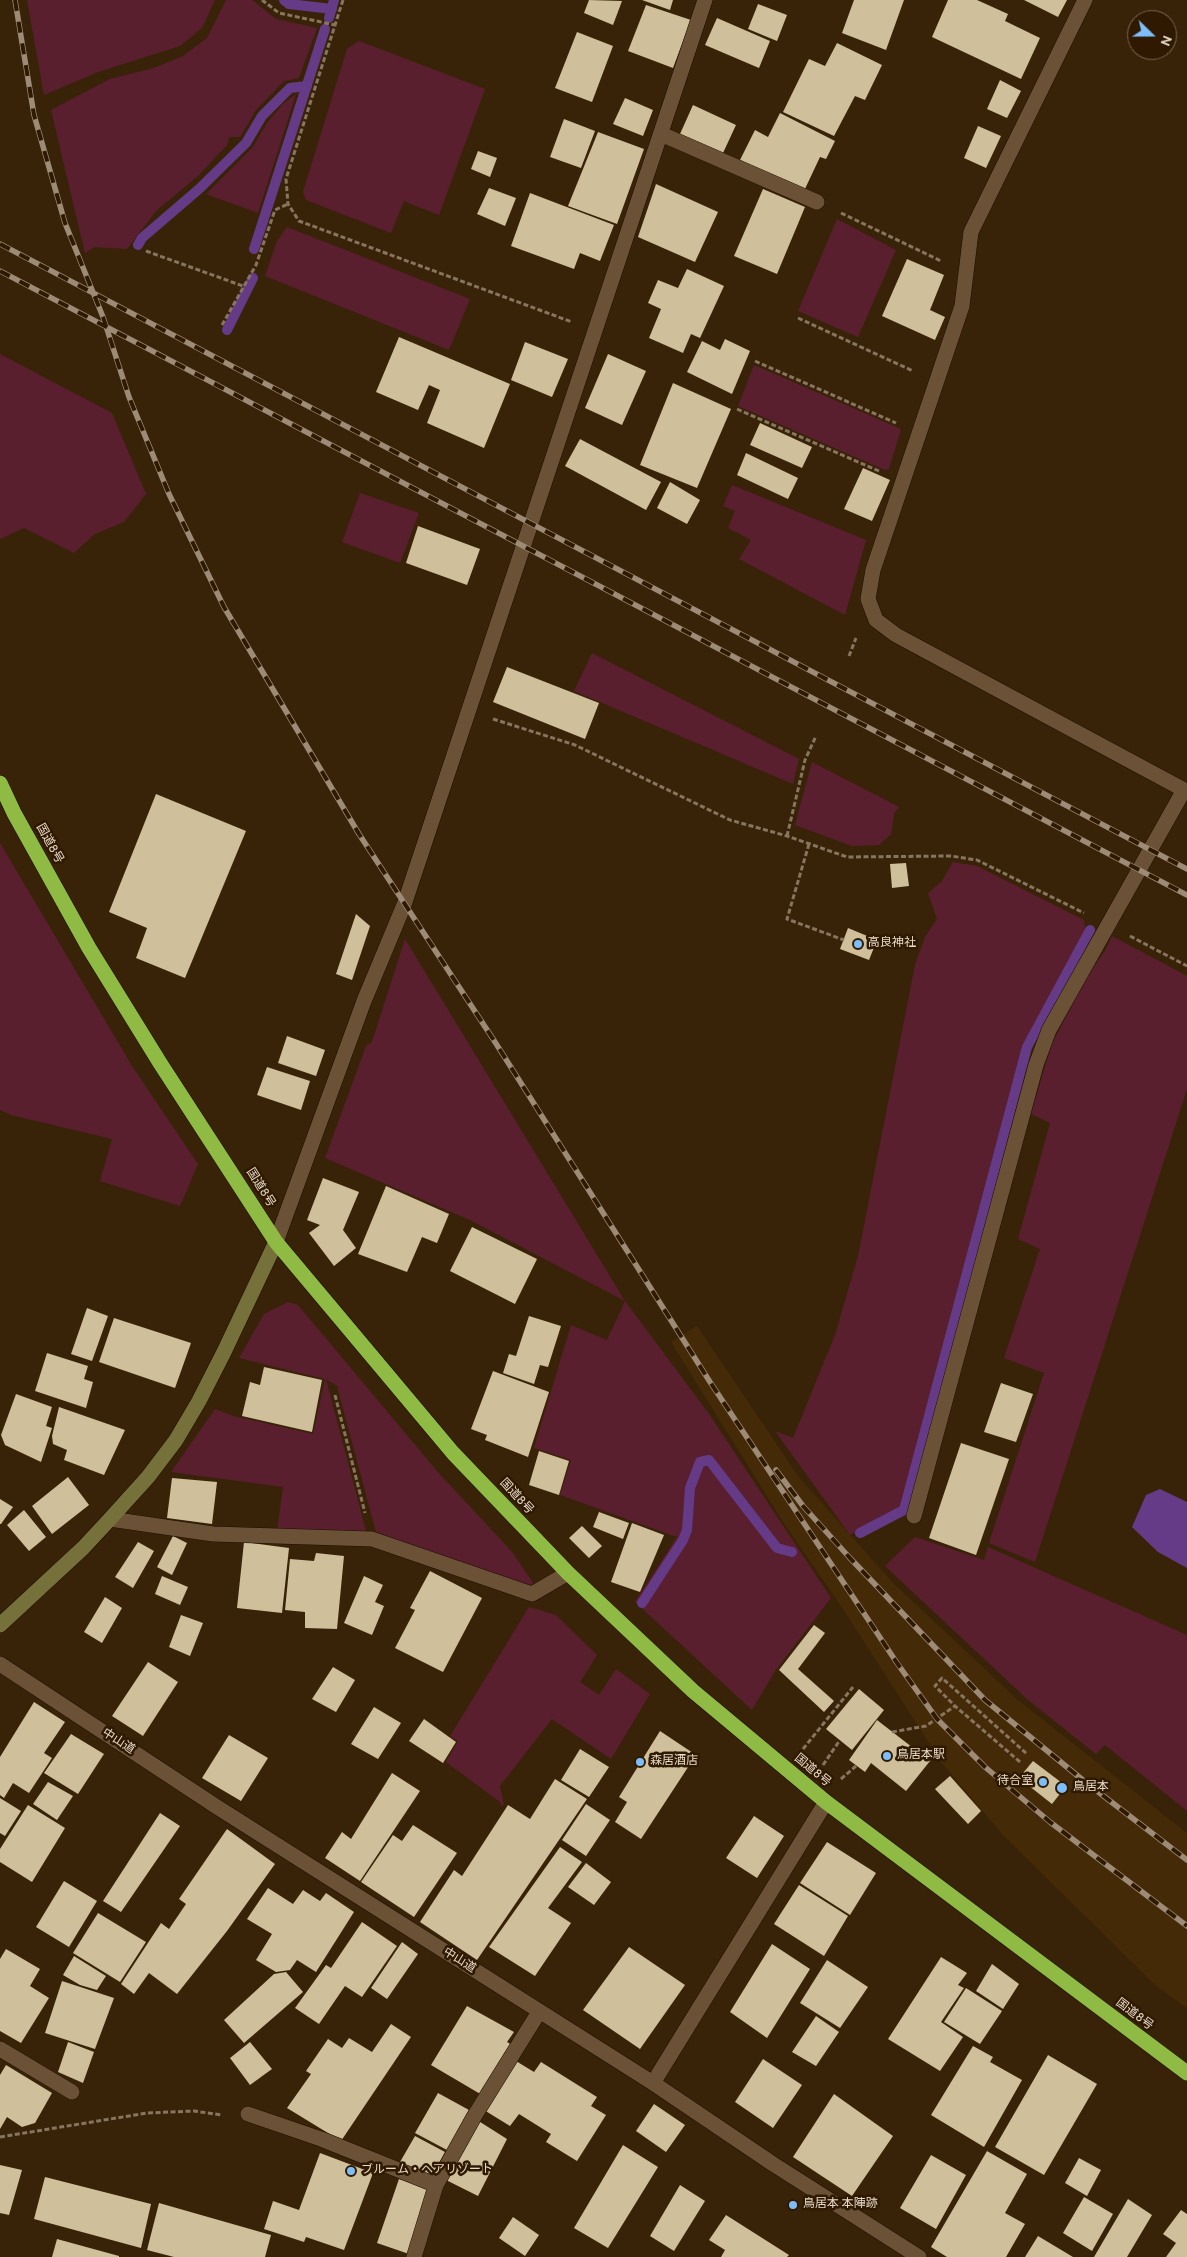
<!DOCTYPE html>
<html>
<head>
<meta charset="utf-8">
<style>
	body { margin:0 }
	#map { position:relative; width:1187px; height:2257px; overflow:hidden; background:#392308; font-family:Overpass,sans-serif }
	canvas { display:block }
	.north { position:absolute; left:1127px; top:10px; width:50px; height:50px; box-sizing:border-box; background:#2f1901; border:1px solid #796651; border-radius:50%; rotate:112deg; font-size:14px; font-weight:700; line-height:20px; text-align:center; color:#e8d9ca }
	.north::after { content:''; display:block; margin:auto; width:18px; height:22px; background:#7dbef9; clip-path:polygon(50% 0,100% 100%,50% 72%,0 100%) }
</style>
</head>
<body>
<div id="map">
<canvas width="1187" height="2257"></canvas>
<div class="north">N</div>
</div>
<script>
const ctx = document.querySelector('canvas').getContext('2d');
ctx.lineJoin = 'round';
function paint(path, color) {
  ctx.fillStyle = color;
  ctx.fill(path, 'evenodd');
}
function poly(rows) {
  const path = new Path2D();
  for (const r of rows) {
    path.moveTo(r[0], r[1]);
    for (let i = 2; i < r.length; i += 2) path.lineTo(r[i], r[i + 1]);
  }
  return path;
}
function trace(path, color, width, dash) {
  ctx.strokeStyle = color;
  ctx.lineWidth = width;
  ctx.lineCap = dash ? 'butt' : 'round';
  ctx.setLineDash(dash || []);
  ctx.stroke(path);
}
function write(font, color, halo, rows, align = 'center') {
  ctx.font = font + ' Overpass,"Noto Sans JP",sans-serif';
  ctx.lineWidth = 5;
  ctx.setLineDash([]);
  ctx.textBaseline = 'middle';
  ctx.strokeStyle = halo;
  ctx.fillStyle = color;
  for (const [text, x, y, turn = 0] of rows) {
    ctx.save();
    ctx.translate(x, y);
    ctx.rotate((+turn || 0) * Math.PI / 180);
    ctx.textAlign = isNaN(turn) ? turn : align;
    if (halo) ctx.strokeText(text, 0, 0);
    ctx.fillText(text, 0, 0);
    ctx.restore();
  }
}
const built = poly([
	[697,1326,798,1476,893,1583,1019,1701,1187,1833,1187,2008,1155,1985,1002,1834,942,1763,841,1606,785,1525,671,1342]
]);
const green = poly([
	[27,0,215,0,202,28,180,46,98,72,44,95],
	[226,0,252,0,276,19,317,28,299,78,284,81,256,110,240,137,229,137,227,145,199,175,156,211,127,249,95,247,85,253,51,110,110,79,154,68,183,56,207,38],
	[359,41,485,89,439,215,404,201,391,233,306,200,303,192,347,49],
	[296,94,258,213,206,194,253,147,267,123,283,104],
	[837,219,896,250,858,337,798,311],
	[287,227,470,299,449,350,265,276,277,241],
	[0,354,112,413,146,494,124,522,95,534,74,553,24,528,0,539],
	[754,365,901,429,889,469,885,470,738,406],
	[732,485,866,540,845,615,739,559,751,540,728,528,735,511,723,506],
	[360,493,419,513,400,563,342,542],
	[592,653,799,759,793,784,574,691],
	[812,762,899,807,894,814,891,834,879,845,852,846,795,825],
	[0,843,132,1066,198,1164,180,1206,100,1181,112,1139,11,1115,0,1110],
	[953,862,977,866,1084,920,1085,931,1023,1046,902,1506,850,1535,775,1431,793,1438,835,1335,858,1256,915,965,925,937,937,919,928,893,942,881],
	[1112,936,1187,976,1187,1089,1035,1562,989,1543,1044,1373,1004,1358,1040,1249,1018,1239,1050,1123,1031,1114,1051,1046,1084,981,1106,949],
	[405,939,625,1301,709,1414,831,1598,775,1671,752,1710,635,1602,677,1537,560,1495,571,1460,534,1448,571,1325,607,1340,625,1301,470,1220,325,1158,366,1046,372,1042],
	[288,1302,298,1305,437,1471,513,1553,533,1583,529,1587,376,1532,337,1386,326,1379,366,1531,277,1531,283,1487,171,1472,215,1409,233,1416,313,1434,325,1379,239,1358,264,1314],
	[915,1537,984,1560,988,1547,1187,1635,1187,1811,1105,1745,1096,1754,1027,1699,885,1566],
	[529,1607,556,1615,597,1655,580,1682,599,1695,616,1669,650,1694,611,1759,552,1719,500,1786,504,1805,501,1806,500,1802,446,1762,458,1741,450,1736]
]);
const water = poly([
	[1160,1489,1187,1502,1187,1568,1158,1552,1132,1527,1146,1495]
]);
const stream = poly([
	[284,0,289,4,332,9],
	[329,18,334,0],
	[138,245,142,238,199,189,246,143,262,116,290,88,307,86],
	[254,249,325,29],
	[227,330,253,278],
	[860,1533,904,1510,1027,1047,1090,930],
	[642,1603,683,1540,687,1530,690,1488,700,1462,709,1460,777,1548,792,1552]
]);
const building = poly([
	[589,0,622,1,613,25,584,13],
	[642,0,673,0,670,10],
	[854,0,904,0,886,50,842,33],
	[948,0,977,0,1008,14,1005,21,1040,38,1021,79,932,37],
	[1024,0,1067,0,1058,17],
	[758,4,787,15,777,41,748,29],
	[646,5,691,20,673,68,628,51],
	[717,18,770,41,759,68,705,45],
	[577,32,613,46,592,102,555,88],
	[837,43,882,65,865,100,855,96,834,136,783,112,809,59,825,66],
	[1000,80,1021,91,1007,118,987,109],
	[625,98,653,110,643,136,613,124],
	[693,105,736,125,723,153,680,134],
	[780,113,835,141,826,159,820,157,804,191,740,160,755,130,768,137],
	[564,119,595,131,581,168,550,157],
	[978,126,1001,136,986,168,964,158],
	[598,132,644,149,617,224,568,206],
	[478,151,497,158,490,177,471,169],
	[656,184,718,212,695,262,638,237],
	[489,188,516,198,505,226,477,214],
	[763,189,805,207,777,274,734,256],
	[530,193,614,225,600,261,580,253,574,269,511,246],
	[907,259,944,275,930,310,945,317,935,340,882,316],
	[687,269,724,286,700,338,691,334,683,353,649,338,661,309,648,303,658,280,678,288],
	[399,337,510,384,484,448,427,423,440,390,429,385,418,410,376,392],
	[725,339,750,351,732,394,687,372,702,341,720,350],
	[525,342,568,359,552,397,511,380],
	[608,354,646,371,622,425,585,408],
	[673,383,731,409,697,488,640,465],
	[760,423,812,447,802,468,750,445],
	[580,439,661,482,646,510,565,466],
	[746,453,798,478,788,499,737,475],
	[863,468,890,480,872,521,844,509],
	[670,482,700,500,687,524,657,508],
	[418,526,480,549,467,585,406,563],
	[507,667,599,703,585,739,493,702],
	[156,794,246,831,185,978,136,958,147,928,109,912],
	[906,863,909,886,892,888,890,864],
	[356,914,370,926,352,980,336,974],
	[848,928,877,940,869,960,840,949],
	[287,1036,325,1050,316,1076,278,1063],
	[267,1067,310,1081,301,1110,257,1095],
	[323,1178,359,1192,343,1230,356,1248,334,1266,309,1233,320,1225,307,1220],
	[386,1186,449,1214,437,1243,422,1237,407,1272,358,1254],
	[472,1227,537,1259,515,1304,450,1271],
	[87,1308,108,1316,92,1361,71,1354],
	[529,1316,561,1326,548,1367,540,1365,534,1384,503,1373,509,1354,516,1356],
	[114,1318,191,1343,175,1388,99,1362],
	[47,1353,88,1366,84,1379,93,1382,86,1408,35,1391],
	[264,1367,322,1380,312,1432,242,1416,250,1382,260,1385],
	[493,1371,549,1392,528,1457,485,1440,487,1435,471,1429],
	[1001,1383,1033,1394,1016,1442,984,1432],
	[16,1394,52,1407,46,1426,52,1428,41,1462,5,1445,1,1435],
	[59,1407,125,1430,104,1475,64,1460,67,1450,53,1444,52,1436],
	[961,1443,1009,1459,976,1555,929,1538],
	[539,1451,569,1461,559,1495,529,1485],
	[68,1477,89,1505,52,1534,32,1506],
	[172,1478,217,1482,212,1524,167,1518],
	[0,1499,13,1507,1,1524,0,1524],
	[24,1510,46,1537,29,1551,7,1525],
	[599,1512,629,1523,623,1539,593,1527],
	[632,1523,664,1535,640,1592,611,1582],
	[582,1526,602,1546,589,1558,569,1538],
	[173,1536,187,1543,172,1575,157,1567],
	[138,1542,154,1551,133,1588,115,1577],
	[244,1542,289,1548,282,1613,237,1608],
	[316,1553,344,1556,337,1629,305,1628,305,1612,285,1610,290,1559,314,1561],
	[430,1571,482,1598,443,1672,395,1648,415,1610,410,1608],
	[162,1576,188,1587,180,1605,155,1594],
	[364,1576,383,1585,375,1602,384,1606,372,1635,344,1623],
	[105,1597,122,1608,102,1643,84,1632],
	[181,1615,203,1623,190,1656,169,1647],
	[814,1625,825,1633,798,1669,834,1701,824,1712,779,1670],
	[148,1662,178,1682,143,1736,112,1716],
	[333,1667,355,1680,336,1712,312,1699],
	[859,1689,884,1710,852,1750,826,1729],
	[34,1702,65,1722,44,1753,52,1758,29,1793,13,1783,4,1798,0,1795,0,1757],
	[374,1707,401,1723,378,1759,351,1744],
	[424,1719,456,1742,443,1763,409,1741],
	[877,1720,930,1761,906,1791,871,1763,865,1772,849,1760],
	[660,1731,696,1755,641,1839,615,1822,627,1802,619,1797],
	[71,1734,104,1754,78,1794,44,1773],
	[229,1735,268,1758,241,1801,202,1778],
	[580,1749,609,1767,589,1797,561,1780],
	[1033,1761,1066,1786,1052,1804,1019,1778],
	[392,1773,420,1791,360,1881,325,1858,342,1832,351,1839],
	[950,1776,981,1811,968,1824,935,1789],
	[555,1779,587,1799,477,1960,420,1922,454,1870,462,1876,508,1805,530,1819],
	[48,1782,73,1796,57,1820,33,1804],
	[0,1798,21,1811,5,1836,0,1833],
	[586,1804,610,1820,586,1856,562,1840],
	[28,1805,65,1828,32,1882,0,1862,0,1849],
	[160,1813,180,1826,121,1912,103,1901],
	[754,1816,784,1836,757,1878,726,1858],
	[413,1825,457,1853,414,1917,361,1882,393,1835,402,1841],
	[227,1829,275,1864,227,1931,177,1994,149,1973,134,1994,121,1984,161,1923,169,1929,186,1904,179,1899],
	[827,1842,876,1873,850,1915,800,1883],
	[560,1847,582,1862,548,1908,571,1923,535,1976,489,1947],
	[586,1863,611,1882,594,1905,568,1887],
	[64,1881,97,1901,69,1947,36,1927],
	[799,1885,848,1916,824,1956,774,1924],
	[268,1888,293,1904,303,1890,320,1901,326,1893,354,1912,316,1972,297,1960,290,1970,276,1972,256,1960,272,1934,247,1919],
	[98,1913,146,1942,120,1982,73,1953],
	[362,1922,397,1946,362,1997,345,1986,319,2024,295,2008,326,1965,331,1968],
	[402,1942,418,1954,387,1999,371,1988],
	[772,1944,810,1969,767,2038,730,2012],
	[629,1947,685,1985,640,2049,583,2010],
	[6,1949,40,1969,30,1986,49,1998,21,2043,0,2031,0,1959],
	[74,1956,106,1976,97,1990,80,1985,63,1975],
	[941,1957,967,1973,958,1985,964,1988,941,2022,963,2037,940,2071,888,2039],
	[827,1960,868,1987,840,2028,800,2003],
	[992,1964,1019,1984,1003,2009,976,1991],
	[286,1972,303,1992,244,2043,224,2020,274,1974],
	[62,1981,114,1998,95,2049,45,2033],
	[966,1988,1002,2011,980,2044,944,2022],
	[467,2006,514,2032,507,2042,512,2045,482,2095,431,2065],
	[816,2016,839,2032,816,2066,792,2052],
	[391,2024,411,2037,341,2141,287,2108,311,2074,306,2071,328,2039,342,2048,349,2038,372,2052],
	[68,2042,94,2052,83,2083,58,2072],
	[250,2042,272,2069,250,2085,230,2058],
	[973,2046,993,2057,990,2062,1022,2080,984,2147,931,2115],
	[1048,2055,1097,2084,1044,2175,995,2147],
	[763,2059,802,2085,773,2128,735,2102],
	[516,2061,534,2072,541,2062,597,2097,591,2106,606,2115,577,2161,546,2142,551,2134,519,2114,510,2126,484,2110],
	[6,2065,52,2093,35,2123,22,2127,7,2117,0,2129,0,2075],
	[438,2093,469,2110,447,2150,415,2133],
	[834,2094,893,2136,852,2196,793,2157],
	[654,2104,685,2125,666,2152,636,2131],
	[477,2120,507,2139,478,2196,444,2179],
	[415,2136,445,2152,431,2178,400,2162],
	[623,2145,658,2167,608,2248,574,2228],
	[987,2151,1027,2174,1005,2213,1025,2224,1006,2257,947,2257,931,2247],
	[320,2153,373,2173,344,2250,306,2237,304,2242,264,2229,273,2201,299,2210],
	[931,2155,966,2175,936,2229,900,2208],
	[1079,2158,1101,2170,1087,2196,1065,2183],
	[0,2165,22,2170,9,2215,0,2213],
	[45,2177,151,2204,141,2248,34,2219],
	[399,2179,429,2189,409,2254,377,2243],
	[680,2185,705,2201,674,2251,650,2236],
	[1084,2197,1113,2214,1092,2251,1063,2233],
	[1128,2199,1152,2215,1127,2257,1094,2257],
	[159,2203,271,2235,265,2257,174,2257,147,2250],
	[1181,2210,1187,2214,1187,2257,1166,2257,1176,2243,1163,2234],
	[726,2215,789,2255,787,2257,721,2257,725,2250,709,2240],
	[513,2217,539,2235,525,2256,499,2238],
	[1038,2236,1073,2257,1025,2257],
	[57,2239,119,2256,119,2257,52,2257]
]);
const path = poly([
	[262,0,279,13,335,25],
	[343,0,286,179,288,204,299,221,572,322],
	[841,213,941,261],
	[146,251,243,286],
	[798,318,913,371],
	[222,325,256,265,275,210,288,204],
	[755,361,896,423],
	[737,409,879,471],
	[849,656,856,638],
	[493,719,575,745,730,820,787,836,847,857,951,856,977,860,1084,913],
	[787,836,805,760,816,736],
	[809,844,787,919,844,940],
	[1130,936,1187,966],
	[335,1395,365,1513],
	[892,1732,926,1726,955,1706],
	[803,1749,853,1687],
	[1020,1762,955,1706,935,1686,942,1678,1027,1754],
	[823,1765,840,1740],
	[841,1779,856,1766],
	[0,2137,147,2113,194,2111,222,2115]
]);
const street = poly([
	[661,134,817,202],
	[276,1242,364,1001,404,905,705,0],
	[914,1516,1036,1065,1049,1030,1184,790,896,635,876,620,868,599,873,570,962,306,971,232,1085,0],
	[110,1519,213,1534,372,1539,532,1594,568,1573],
	[0,1664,217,1807,653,2083,773,2164,919,2257],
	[0,2049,72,2092],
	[653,2083,826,1802],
	[248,2114,321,2139,436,2185],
	[414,2257,436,2185,475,2115,539,2012]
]);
const secondary = poly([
	[0,1625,83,1548,110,1519,148,1477,176,1440,199,1401,224,1352,276,1242]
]);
const highway = poly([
	[0,783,14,813,89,948,160,1063,276,1242,453,1453,568,1573,693,1691,826,1802,1187,2073]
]);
const rail = poly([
	[15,0,34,115,65,223,103,317,129,397,169,494,224,607,359,834,495,1042,710,1382,897,1663,937,1719,985,1767,1050,1822,1187,1926],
	[0,244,1187,869],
	[0,271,1187,895],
	[776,1470,803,1506,849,1557,985,1700,1084,1781,1187,1860]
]);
const markers = [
	[858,944,5,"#7dbef9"],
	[887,1756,5,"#7dbef9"],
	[640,1762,5,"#7dbef9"],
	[1043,1782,5,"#7dbef9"],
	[1062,1788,6,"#7dbef9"],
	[351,2171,5,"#7dbef9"],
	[793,2205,5,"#7dbef9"]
];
const streetNames = [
	["国道8号",49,844,61],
	["国道8号",260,1188,58],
	["国道8号",516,1497,47],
	["中山道",118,1742,33],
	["国道8号",812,1771,40],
	["中山道",459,1961,32],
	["国道8号",1134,2015,37]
];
const poiNames = [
	["高良神社",868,944],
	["鳥居本駅",897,1756],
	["森居酒店",650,1762],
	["待合室",1033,1782,"right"],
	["鳥居本",1073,1788],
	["ブルーム・ヘアリゾート",361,2171],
	["鳥居本 本陣跡",803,2205]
];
paint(built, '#452a07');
paint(green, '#591f2f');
paint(water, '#653b88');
trace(stream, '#653b88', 10);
paint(building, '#cfbf9b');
trace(street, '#1d0d00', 16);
trace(secondary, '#1d0d00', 16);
trace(highway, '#1d0d00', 16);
trace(path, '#88755f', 3, [5, 2.5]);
trace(street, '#6b5237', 15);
trace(secondary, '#76713b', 15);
trace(highway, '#8fba43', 15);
trace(rail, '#9d8b77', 5.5);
trace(rail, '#2f1901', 4, [11]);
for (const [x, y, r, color] of markers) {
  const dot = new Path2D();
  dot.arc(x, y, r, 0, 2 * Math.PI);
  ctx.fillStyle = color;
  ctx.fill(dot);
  trace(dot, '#2f1901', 2);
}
write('12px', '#e8d9ca', '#2f1901', streetNames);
write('12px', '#e8d9ca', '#2f1901', poiNames, 'left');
</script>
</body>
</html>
